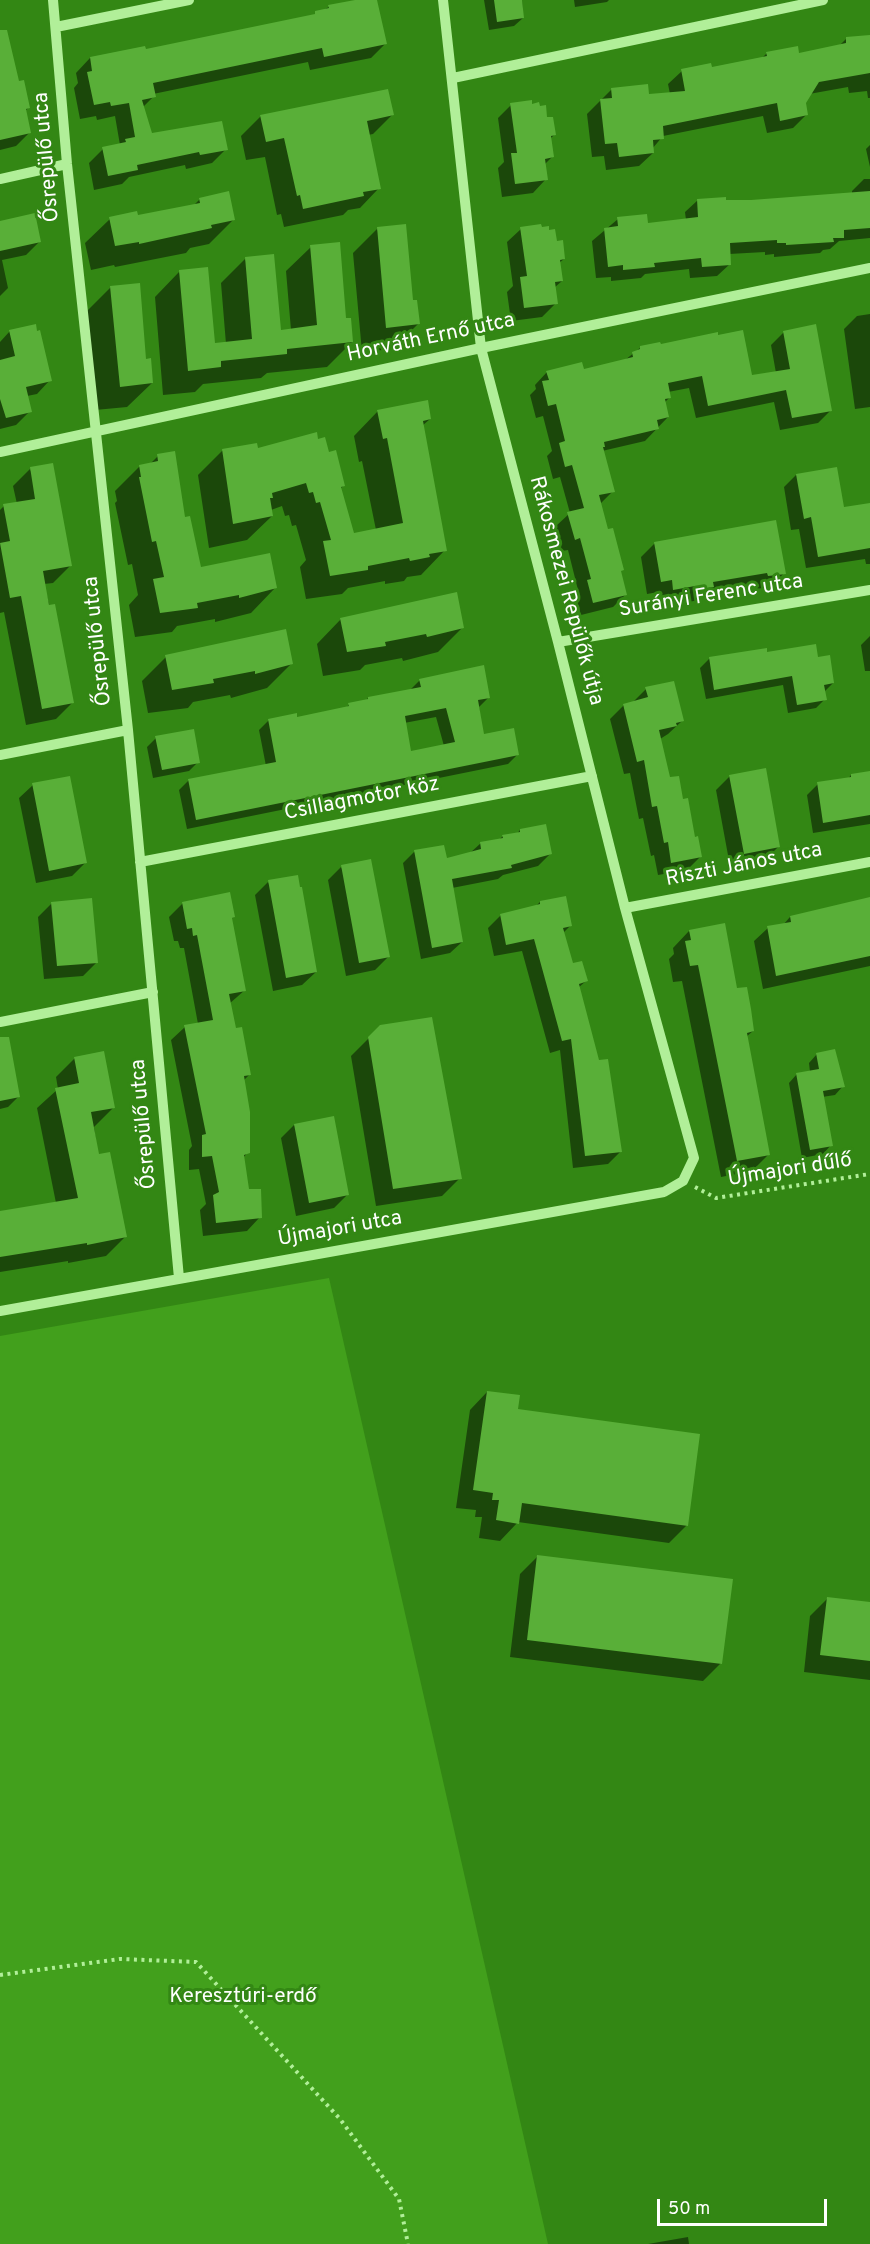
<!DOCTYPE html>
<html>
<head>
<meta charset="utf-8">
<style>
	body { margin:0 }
	#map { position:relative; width:870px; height:2244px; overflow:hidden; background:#338714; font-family:Overpass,sans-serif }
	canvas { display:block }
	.scale { position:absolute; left:657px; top:2199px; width:170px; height:27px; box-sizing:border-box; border:3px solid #fff; border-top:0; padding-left:8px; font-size:18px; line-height:21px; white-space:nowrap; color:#fff; -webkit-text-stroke:4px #338714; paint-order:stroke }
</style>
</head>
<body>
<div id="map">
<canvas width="870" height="2244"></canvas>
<div class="scale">50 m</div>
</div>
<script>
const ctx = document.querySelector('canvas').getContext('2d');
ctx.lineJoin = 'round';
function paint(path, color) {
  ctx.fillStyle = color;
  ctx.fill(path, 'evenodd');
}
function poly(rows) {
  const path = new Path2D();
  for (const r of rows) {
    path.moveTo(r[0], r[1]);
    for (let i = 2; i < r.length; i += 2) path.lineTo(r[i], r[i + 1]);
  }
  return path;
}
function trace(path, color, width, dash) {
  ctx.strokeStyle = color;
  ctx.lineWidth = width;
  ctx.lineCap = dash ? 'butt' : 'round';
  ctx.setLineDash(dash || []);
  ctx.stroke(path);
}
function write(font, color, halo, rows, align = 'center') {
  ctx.font = font + ' Overpass,sans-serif';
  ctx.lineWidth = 6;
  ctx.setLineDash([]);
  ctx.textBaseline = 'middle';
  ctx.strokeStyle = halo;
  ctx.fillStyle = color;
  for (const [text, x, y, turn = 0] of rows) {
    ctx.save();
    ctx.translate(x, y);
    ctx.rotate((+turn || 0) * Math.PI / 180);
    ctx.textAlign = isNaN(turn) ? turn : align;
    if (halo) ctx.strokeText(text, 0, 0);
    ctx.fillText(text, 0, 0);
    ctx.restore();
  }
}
const green = poly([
	[329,1278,548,2244,0,2244,0,1336]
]);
const shadow = poly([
	[369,0,376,0,385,44,371,58,310,70,308,62,153,94,154,96,142,108,151,135,226,149,212,163,186,169,185,165,129,177,122,184,94,190,89,163,103,149,120,145,115,116,97,120,96,116,80,119,74,88,78,83,76,73,90,58,144,51,312,16,329,7],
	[484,0,522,0,523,18,514,26,489,30],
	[574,0,609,0,607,2,575,7],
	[870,36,870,98,868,98,867,91,849,93,848,87,809,94,804,102,806,115,793,128,767,133,763,116,663,136,652,149,653,153,639,166,606,170,604,156,592,157,587,114,611,90,647,96,670,94,668,84,682,71,711,68,762,58,767,53,798,55,838,47,846,39],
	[0,60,18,83,28,108,25,111,29,133,16,146,0,150],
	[511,105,531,105,546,119,554,135,550,139,552,157,544,165,546,179,533,193,502,197,498,168,504,162,498,118],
	[392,115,373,134,368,135,379,188,360,208,348,210,343,215,284,227,281,214,277,215,265,157,246,160,241,136,261,116],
	[870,145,870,167,866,149],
	[864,179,870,179,870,238,839,241,830,249,823,250,820,253,774,257,774,254,765,255,765,252,729,254,730,264,717,276,690,278,689,269,645,274,641,278,611,281,611,277,596,278,592,241,618,219,647,225,686,220,685,212,698,200,751,201,852,194,852,191],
	[200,199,233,220,209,244,190,248,186,253,115,267,114,265,91,270,85,243,110,219,137,217,193,206],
	[0,222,40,241,26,255,2,260,8,288,0,296],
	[377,229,412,302,418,324,393,349,362,352,353,253],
	[521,229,556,243,564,259,559,263,562,281,554,288,556,303,542,317,511,321,507,292,513,286,507,242],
	[311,247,345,319,352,342,327,367,267,373,261,378,203,384,195,392,163,395,155,297,179,272,213,345,226,344,221,283,245,259,279,332,291,330,286,271],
	[111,287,145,360,152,383,127,407,95,410,86,312],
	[870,314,870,407,855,409,844,329,857,316],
	[10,331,50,380,37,394,27,396,30,411,16,425,0,429,0,342],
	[784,332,830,411,818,423,780,430,774,402,696,418,689,388,668,392,670,397,664,403,668,417,645,441,602,451,613,491,600,504,625,595,613,607,581,615,575,593,578,590,568,550,562,551,556,526,570,513,560,477,553,479,547,456,552,451,543,416,536,418,530,395,536,389,535,385,547,372,583,370,625,360,640,348,751,377,776,373,771,345],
	[378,411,430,419,422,426,445,550,421,575,407,577,404,581,385,584,385,581,348,588,342,594,306,599,300,567,306,560,296,525,292,526,289,515,285,516,282,506,271,510,272,516,247,540,209,548,198,475,222,451,257,450,317,441,328,453,344,485,340,489,353,535,376,530,362,461,359,462,354,436],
	[158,456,184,518,199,569,275,588,251,613,215,622,215,619,177,626,172,632,135,637,129,605,138,595,132,564,128,565,115,503,117,501,115,491,139,467,149,465],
	[30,469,70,566,53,583,44,584,73,702,56,719,26,725,4,612,0,613,0,510,4,506,17,504,13,486],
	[796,475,843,509,870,504,870,564,866,564,865,559,806,568,799,529,791,530,784,487],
	[654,544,784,573,771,587,755,589,754,585,705,593,699,600,683,603,682,599,660,603,658,592,647,594,641,557],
	[341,619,463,627,438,652,403,661,402,658,365,665,360,670,323,676,317,644],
	[870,636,870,671,865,671,861,645],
	[766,654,817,659,833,683,824,692,825,699,816,708,788,713,783,685,706,699,700,668,709,659],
	[166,657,291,664,267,688,231,698,230,695,193,702,188,708,148,713,142,681],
	[420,680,489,697,479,707,483,736,517,755,508,764,187,829,179,790,189,780,266,766,259,730,269,720,296,718,345,709,349,705,365,702,368,698,410,690],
	[436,717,444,746,410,752,404,723],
	[646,689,682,721,668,734,660,739,669,779,700,857,687,870,658,875,654,855,651,856,643,818,639,819,630,773,624,774,610,719,624,705,632,703],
	[156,738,198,762,189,771,153,778,147,747],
	[870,772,870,824,813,833,807,795,818,784,848,779,851,775],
	[730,776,779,846,765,860,730,866,716,790],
	[33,785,85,863,72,876,36,883,19,798],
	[520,830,550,854,538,866,503,875,498,879,452,888,462,942,450,953,421,959,403,863,414,852,445,860,470,853,481,843,499,840,503,836,517,834],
	[341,867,389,956,375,970,346,976,328,880],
	[268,882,316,972,302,985,273,991,255,895],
	[870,898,870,966,763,989,754,941,768,928,783,925,790,917],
	[540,902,570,926,563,933,572,965,586,981,578,988,620,1152,608,1164,573,1168,560,1050,550,1053,522,951,494,956,488,928,501,915,536,906],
	[52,903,97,962,83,976,44,979,38,917],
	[183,903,234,917,231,919,245,990,229,1004,234,1030,250,1074,243,1081,248,1152,243,1158,248,1190,260,1217,247,1231,203,1236,200,1210,206,1204,199,1169,189,1170,189,1150,192,1146,171,1040,185,1027,198,1024,184,948,180,948,178,941,174,941,169,917],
	[689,931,736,990,753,1031,746,1037,768,1155,752,1171,721,1177,682,981,673,982,669,959,674,954,673,948],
	[380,1027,460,1178,442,1196,376,1206,351,1056],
	[817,1054,843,1086,835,1095,822,1097,831,1145,823,1154,802,1158,789,1083,797,1074,810,1072,809,1063],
	[75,1058,113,1108,94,1127,98,1156,125,1237,106,1256,68,1263,68,1261,0,1272,0,1212,56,1203,37,1108,58,1089,56,1077],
	[0,1064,19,1096,8,1107,0,1109],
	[294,1125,347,1195,334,1208,296,1216,281,1138],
	[487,1392,516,1411,687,1525,669,1543,518,1522,500,1541,479,1538,482,1517,475,1517,476,1510,456,1508,470,1410],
	[538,1556,721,1663,703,1681,510,1657,520,1574],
	[828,1598,870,1603,870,1680,804,1672,810,1616],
	[688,2237,689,2244,647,2244,648,2244]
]);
const building = poly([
	[355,0,377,0,387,44,324,57,322,48,153,83,156,97,142,100,152,133,222,121,228,150,200,155,199,152,137,165,138,170,108,176,102,147,126,142,125,139,135,137,129,103,111,106,110,102,94,105,87,72,92,71,90,57,145,46,146,49,315,14,315,11,329,8,328,5],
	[494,0,522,0,524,18,497,22],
	[0,30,7,30,19,81,24,80,30,108,26,109,31,133,0,140],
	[870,35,870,73,819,82,806,103,808,115,780,121,777,103,663,126,664,139,653,140,654,153,619,157,617,143,605,144,600,99,612,98,611,88,648,84,649,94,685,91,681,69,711,63,712,67,767,56,766,52,798,46,799,53,846,43,846,37],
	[388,89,394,115,367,121,381,189,363,192,364,196,303,209,300,195,297,196,284,138,266,142,260,115],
	[532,100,532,104,539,102,540,106,546,105,547,117,553,117,556,135,551,136,554,157,545,159,548,180,515,184,511,153,517,153,510,103],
	[229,191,235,220,211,225,212,228,139,244,139,242,115,246,109,217,137,211,138,215,200,203,199,198],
	[870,191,870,228,844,230,844,238,833,238,834,242,786,245,786,243,777,243,777,240,730,243,731,265,702,267,701,258,654,263,655,267,623,270,623,265,608,267,604,228,618,226,617,217,647,214,648,223,698,217,697,199,726,197,726,200,751,200],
	[35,213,41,242,0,251,0,221],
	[406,224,413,300,417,300,420,324,386,328,377,227],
	[541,224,542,227,549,226,549,230,555,229,557,241,563,240,565,259,560,260,563,281,555,282,558,304,524,308,520,277,527,276,520,227],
	[340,242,346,318,351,318,353,342,287,349,287,354,221,361,221,367,188,371,179,270,208,267,215,343,252,339,245,257,274,254,281,330,317,325,310,245],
	[140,283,146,359,151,358,153,383,120,387,110,286],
	[36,324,37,331,40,330,52,381,26,387,32,412,6,418,0,399,0,360,15,356,9,330],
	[816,324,832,411,792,418,786,390,708,406,702,376,668,383,671,398,665,399,669,417,657,420,659,429,604,442,605,447,603,447,615,492,599,495,608,529,613,528,624,570,621,571,627,595,593,603,587,580,591,579,580,538,575,540,567,512,584,508,572,465,565,467,559,443,565,441,556,404,548,406,542,381,549,380,546,371,582,362,584,369,633,357,632,352,640,349,640,346,660,342,661,344,718,332,718,335,743,330,752,375,790,369,783,331],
	[428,400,431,419,423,421,447,551,429,554,430,557,410,561,409,558,368,566,368,570,330,576,323,541,331,540,320,502,316,503,313,492,309,493,306,483,272,493,273,498,270,498,273,516,233,524,222,449,257,443,258,448,317,432,318,439,325,437,329,452,336,450,345,486,341,487,354,533,403,523,387,438,383,439,377,410],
	[175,451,185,517,190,516,201,567,270,553,277,588,239,598,239,595,197,603,198,608,160,613,153,579,164,577,156,541,152,542,139,477,141,477,139,465,158,461,157,454],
	[53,463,72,566,43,571,49,605,55,604,74,703,42,709,21,596,10,598,0,543,10,541,3,504,35,499,30,467],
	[837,467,844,507,870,503,870,548,818,557,811,517,804,519,796,474],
	[776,520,786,574,768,576,767,573,713,582,714,587,696,590,695,586,673,590,672,580,661,582,654,542],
	[457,592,464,628,427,637,426,634,385,642,386,646,347,652,340,618],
	[286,629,293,664,255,674,255,671,213,679,214,683,172,690,165,655],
	[816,644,818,657,830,655,834,683,824,685,827,700,797,705,792,676,714,690,709,657,767,648,767,652],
	[484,665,490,698,478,700,484,734,514,728,519,755,196,820,188,779,276,762,268,719,297,713,297,717,349,706,348,703,368,699,368,697,421,687,419,679],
	[446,708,455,742,411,751,405,716],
	[674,681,684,721,676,723,677,726,659,730,670,777,679,776,683,799,688,798,695,837,698,836,702,857,671,863,668,842,664,843,657,806,652,807,644,760,637,762,623,704,648,697,645,687],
	[194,729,200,763,162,770,155,736],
	[766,768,780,847,744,854,729,775],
	[870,771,870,815,823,823,817,782,851,777,851,774],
	[70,776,87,863,49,871,32,783],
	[546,824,552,854,511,865,512,868,452,879,463,942,432,948,414,850,444,845,447,858,481,849,480,842,503,838,502,835,520,832,520,829],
	[371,859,390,957,359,963,341,865],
	[298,875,300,887,302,887,317,972,286,978,268,880],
	[230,892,235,917,232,918,246,991,229,994,236,1028,242,1027,251,1075,244,1076,250,1112,250,1153,244,1155,249,1189,261,1189,262,1218,216,1223,213,1195,219,1192,212,1156,202,1157,202,1135,206,1134,184,1025,213,1020,197,935,193,936,192,928,187,929,182,902],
	[566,896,572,926,563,928,573,963,582,961,588,981,579,984,599,1060,608,1059,622,1152,585,1156,571,1039,562,1041,534,939,506,945,500,914,540,904,540,901],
	[870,897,870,956,776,976,767,926,791,922,790,916],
	[92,898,98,963,57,966,51,902],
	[725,923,737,988,747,987,751,1009,754,1031,747,1033,770,1155,737,1161,698,965,690,966,685,941,691,940,689,930],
	[432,1017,462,1179,393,1189,368,1037,380,1025],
	[0,1037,9,1037,20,1097,0,1101],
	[835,1049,845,1087,823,1091,833,1146,810,1150,796,1073,819,1069,816,1053],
	[104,1051,115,1108,91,1112,99,1154,110,1152,127,1237,87,1245,87,1243,0,1257,0,1211,78,1198,55,1088,79,1083,74,1057],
	[334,1116,349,1195,309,1203,294,1124],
	[487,1391,520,1395,518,1409,700,1434,688,1526,522,1503,519,1524,496,1520,499,1500,492,1500,493,1493,473,1490],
	[537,1555,733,1579,722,1664,527,1640],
	[827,1597,870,1602,870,1661,820,1655]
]);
const path = poly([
	[695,1187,716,1198,870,1174],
	[0,1975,120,1959,196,1962,340,2119,399,2199,408,2244]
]);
const minor = poly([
	[53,0,67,164,128,730,179,1278],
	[56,27,189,0],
	[453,78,823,0],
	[0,179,67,164],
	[0,452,481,348,870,268],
	[558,642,870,590],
	[0,755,128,730],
	[140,862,592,776],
	[625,908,870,862],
	[0,1022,153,992],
	[0,1311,664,1192,683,1181,694,1158,625,908,558,642,481,348,443,0]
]);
const streetNames = [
	["Ősrepülő utca",48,157,-95],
	["Horváth Ernő utca",431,339,-12],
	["Rákosmezei Repülők útja",565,591,75],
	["Surányi Ferenc utca",711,597,-9],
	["Ősrepülő utca",99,641,-96],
	["Csillagmotor köz",362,800,-11],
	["Riszti János utca",744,866,-11],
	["Ősrepülő utca",145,1124,-95],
	["Újmajori dűlő",790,1171,-9],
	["Újmajori utca",340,1230,-10]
];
const parkNames = [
	["Keresztúri-erdő",243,1998]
];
paint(green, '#42a01c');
paint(shadow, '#0007');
paint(building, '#59af38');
trace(path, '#b1ef99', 4, [3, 4.5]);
trace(minor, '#b1ef99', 10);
write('21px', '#fff', '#338714', streetNames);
write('21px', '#fdfffc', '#338714', parkNames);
</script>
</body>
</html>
